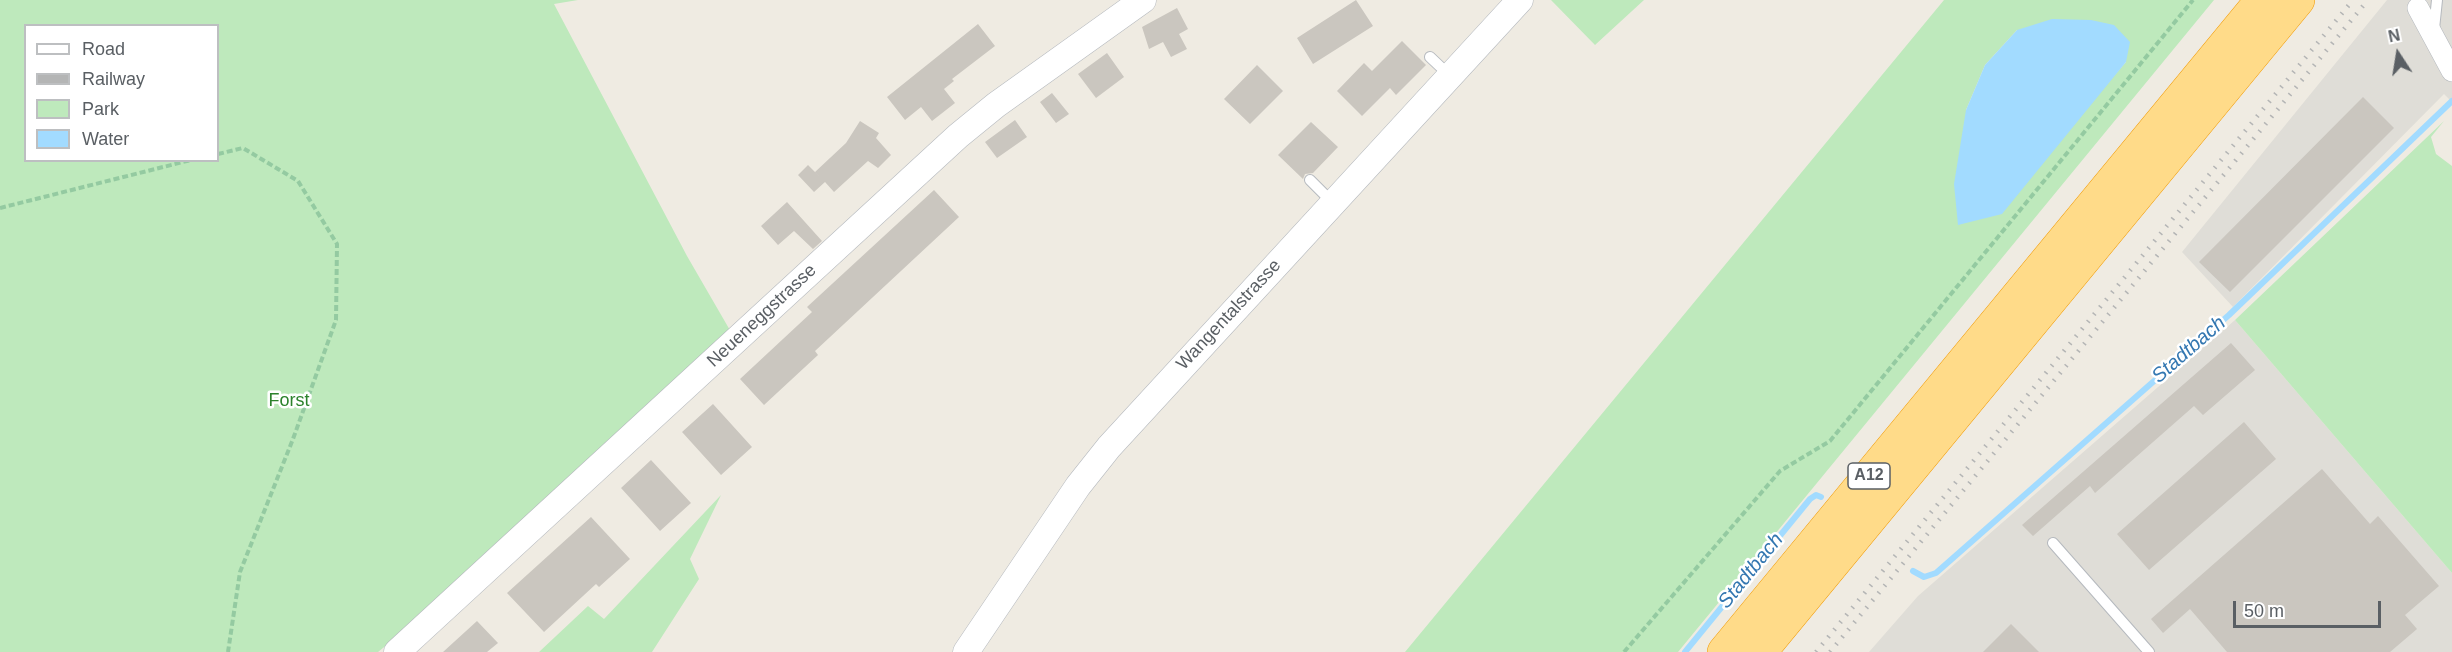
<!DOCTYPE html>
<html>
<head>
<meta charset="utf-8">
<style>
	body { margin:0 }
	#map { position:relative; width:2452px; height:652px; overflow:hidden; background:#efebe2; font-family:Helvetica,sans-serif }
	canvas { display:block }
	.legend { position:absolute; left:24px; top:24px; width:195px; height:138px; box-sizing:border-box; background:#fff; border:2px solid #bdbfc1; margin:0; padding:8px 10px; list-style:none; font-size:18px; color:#5a5f64 }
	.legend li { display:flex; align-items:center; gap:12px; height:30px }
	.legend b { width:30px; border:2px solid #bdbfc1 }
	.north { position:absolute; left:2368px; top:24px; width:60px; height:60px; -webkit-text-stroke:4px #fff; paint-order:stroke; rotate:348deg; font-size:16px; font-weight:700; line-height:24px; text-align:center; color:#5a5f64 }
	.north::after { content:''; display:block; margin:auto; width:21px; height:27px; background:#5a5f64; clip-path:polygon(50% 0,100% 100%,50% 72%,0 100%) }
	.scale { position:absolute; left:2233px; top:601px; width:148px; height:27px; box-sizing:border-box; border:3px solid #5a5f64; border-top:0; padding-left:8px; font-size:18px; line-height:21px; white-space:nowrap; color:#5a5f64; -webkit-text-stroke:4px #fff; paint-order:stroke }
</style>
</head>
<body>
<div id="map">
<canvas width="2452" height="652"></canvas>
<ul class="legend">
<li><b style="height:8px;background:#fff"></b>Road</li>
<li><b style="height:8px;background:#b4b5b5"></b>Railway</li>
<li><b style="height:16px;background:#bee9bc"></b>Park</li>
<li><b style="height:16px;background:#a2dbff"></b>Water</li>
</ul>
<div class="north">N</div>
<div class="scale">50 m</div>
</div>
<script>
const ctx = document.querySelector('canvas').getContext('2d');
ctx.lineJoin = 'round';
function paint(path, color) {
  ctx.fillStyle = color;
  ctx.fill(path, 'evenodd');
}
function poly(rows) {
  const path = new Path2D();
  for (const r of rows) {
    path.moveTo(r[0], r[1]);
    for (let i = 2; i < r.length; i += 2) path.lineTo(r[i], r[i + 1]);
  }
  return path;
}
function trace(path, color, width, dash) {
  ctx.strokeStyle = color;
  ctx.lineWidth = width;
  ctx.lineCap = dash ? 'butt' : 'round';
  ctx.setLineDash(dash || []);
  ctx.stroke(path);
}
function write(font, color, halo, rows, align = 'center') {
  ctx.font = font + ' Helvetica,sans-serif';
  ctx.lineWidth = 5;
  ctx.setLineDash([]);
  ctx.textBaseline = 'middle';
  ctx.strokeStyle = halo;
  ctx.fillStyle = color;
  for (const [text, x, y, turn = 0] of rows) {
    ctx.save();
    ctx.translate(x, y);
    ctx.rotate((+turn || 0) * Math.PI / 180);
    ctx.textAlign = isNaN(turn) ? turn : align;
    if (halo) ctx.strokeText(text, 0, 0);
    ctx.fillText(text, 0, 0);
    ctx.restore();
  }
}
const industrial = poly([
	[2387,0,2452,0,2452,102,2444,94,2233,307,2182,252],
	[2235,320,2452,573,2452,652,1869,652,1918,596]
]);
const green = poly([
	[0,0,578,0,554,4,687,256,731,332,469,578,378,652,0,652],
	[26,26,218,26,218,160,26,160],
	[1551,0,1644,0,1595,45],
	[1944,0,2214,0,1678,652,1405,652],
	[2017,30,2126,62,2095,97,1966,110,1985,65],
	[2444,121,2431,137,2436,154,2452,166,2452,573,2235,320],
	[721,495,690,559,699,579,652,652,539,652,588,606,604,619]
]);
const water = poly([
	[2052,19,2091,20,2114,25,2130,42,2126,62,2002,214,1958,225,1954,184,1966,110,1985,65,2017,30]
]);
const stream = poly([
	[1913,571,1924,577,1936,573,2229,315,2452,101],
	[1685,652,1810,499,1816,495,1821,497]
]);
const building = poly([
	[1356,0,1373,26,1313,64,1297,38],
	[1177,8,1188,29,1179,34,1187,49,1171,57,1163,42,1149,49,1142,27],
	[978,24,995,46,952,79,954,81,944,89,955,103,932,121,921,107,905,120,887,97],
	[1402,41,1426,65,1396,95,1390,88,1362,116,1337,91,1364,63,1372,71],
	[1107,53,1124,77,1096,98,1078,74],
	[1257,65,1283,91,1250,124,1224,99],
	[1052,93,1069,114,1056,123,1040,102],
	[2363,97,2394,128,2230,292,2199,262],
	[1015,120,1027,137,997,158,985,142],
	[860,121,879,133,876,138,891,155,878,168,868,161,834,192,825,182,814,192,798,175,808,165,819,176,815,172,846,143],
	[1311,122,1338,147,1313,173,1305,174,1303,179,1278,155],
	[934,190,959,217,815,351,818,355,764,405,740,379,812,312,807,307],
	[787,202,822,241,813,249,794,231,778,245,761,226],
	[2231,343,2255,370,2203,415,2194,406,2095,493,2090,486,2033,536,2022,525],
	[713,404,752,447,721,475,682,432],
	[2244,422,2276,459,2149,570,2117,534],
	[651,460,691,503,660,531,621,488],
	[2322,469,2370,524,2378,516,2439,586,2405,615,2417,629,2390,652,2227,652,2190,609,2163,633,2151,619],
	[591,517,630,559,599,587,596,584,544,632,507,593],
	[477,621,498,643,487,652,443,652],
	[2011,624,2039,652,1983,652]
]);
const path = poly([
	[218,154,243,148,298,181,337,244,336,320,293,439,240,572,228,652],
	[0,208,191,160],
	[1624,652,1780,471,1830,441,2193,0]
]);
const service = poly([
	[2434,29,2437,0],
	[1430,57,1449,75],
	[1310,180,1333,203],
	[2053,543,2149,652]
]);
const minor = poly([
	[2418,8,2452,71]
]);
const tertiary = poly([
	[397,652,958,136,996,105,1143,0],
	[966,652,1078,486,1109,447,1520,0]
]);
const motorway = poly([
	[1724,652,2262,0],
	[1760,652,2298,0]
]);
const rail = poly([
	[1816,652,2353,0],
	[1830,652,2368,0]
]);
const shields = [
	[1869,476,42]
];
const shieldNames = [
	["A12",1869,476]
];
const streetNames = [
	["Wangentalstrasse",1229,315,-47],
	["Neueneggstrasse",762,316,-43]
];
const parkNames = [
	["Forst",289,401]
];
const waterNames = [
	["Stadtbach",2189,350,-41],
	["Stadtbach",1751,571,-51]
];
paint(industrial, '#dfddd7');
paint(green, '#bee9bc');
paint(water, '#a2dbff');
trace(stream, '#a2dbff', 6);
paint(building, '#cac6bf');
trace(service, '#b5b9be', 12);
trace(minor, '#b5b9be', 22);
trace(tertiary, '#b5b9be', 27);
trace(motorway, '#f19900', 34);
trace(path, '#94caa1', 4, [6, 3]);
trace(service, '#fff', 10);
trace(minor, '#fff', 21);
trace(tertiary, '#fff', 26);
trace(motorway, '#ffdb89', 33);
trace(rail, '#b4b5b5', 4.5, [1.5, 8]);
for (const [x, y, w] of shields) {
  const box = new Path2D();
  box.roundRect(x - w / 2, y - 13, w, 26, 4.5);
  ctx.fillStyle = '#fff';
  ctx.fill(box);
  trace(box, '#5a5f64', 1.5);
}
write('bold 16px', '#5a5f64', null, shieldNames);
write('18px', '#5a5f64', '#fff', streetNames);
write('18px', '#2c822c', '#fff', parkNames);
write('italic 20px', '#3377b1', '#fff', waterNames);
</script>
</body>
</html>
